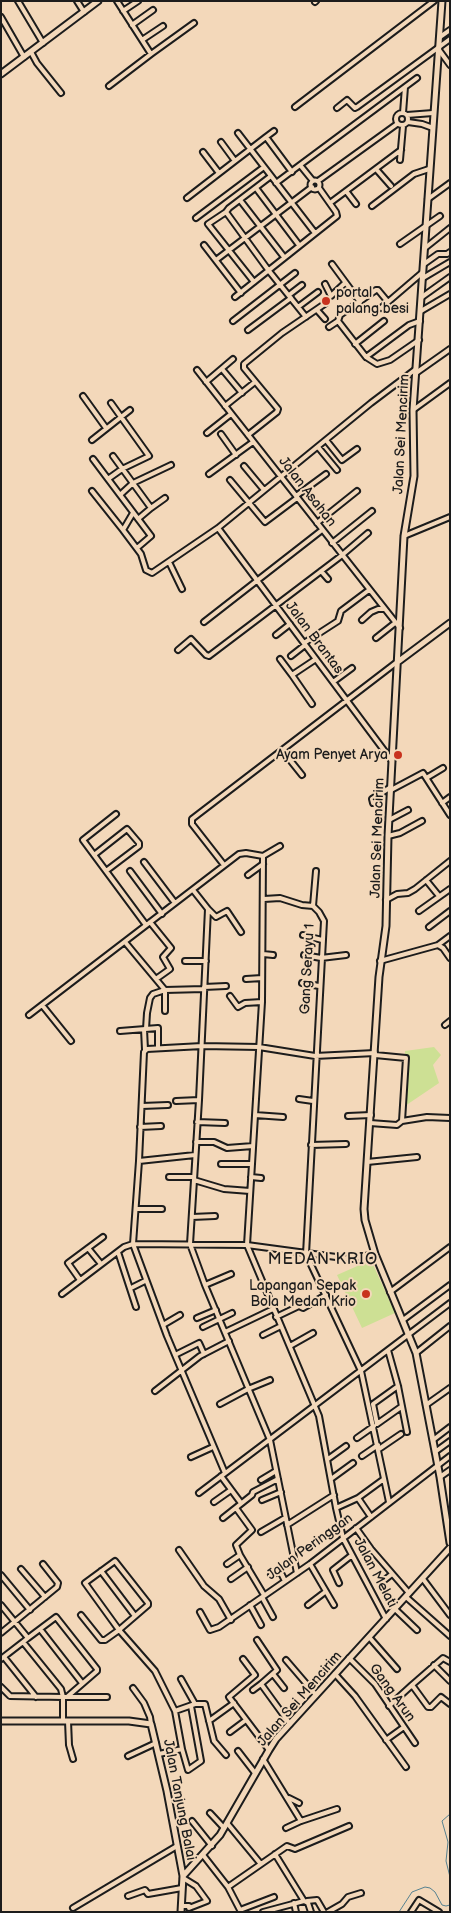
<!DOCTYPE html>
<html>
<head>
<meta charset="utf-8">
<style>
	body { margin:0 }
	#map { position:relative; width:451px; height:1913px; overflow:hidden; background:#f3d8ba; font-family:"Balsamiq Sans",sans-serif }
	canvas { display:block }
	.frame { position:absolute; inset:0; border:2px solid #1c1c1c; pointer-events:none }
</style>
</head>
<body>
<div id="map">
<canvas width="451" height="1913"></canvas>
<div class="frame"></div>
</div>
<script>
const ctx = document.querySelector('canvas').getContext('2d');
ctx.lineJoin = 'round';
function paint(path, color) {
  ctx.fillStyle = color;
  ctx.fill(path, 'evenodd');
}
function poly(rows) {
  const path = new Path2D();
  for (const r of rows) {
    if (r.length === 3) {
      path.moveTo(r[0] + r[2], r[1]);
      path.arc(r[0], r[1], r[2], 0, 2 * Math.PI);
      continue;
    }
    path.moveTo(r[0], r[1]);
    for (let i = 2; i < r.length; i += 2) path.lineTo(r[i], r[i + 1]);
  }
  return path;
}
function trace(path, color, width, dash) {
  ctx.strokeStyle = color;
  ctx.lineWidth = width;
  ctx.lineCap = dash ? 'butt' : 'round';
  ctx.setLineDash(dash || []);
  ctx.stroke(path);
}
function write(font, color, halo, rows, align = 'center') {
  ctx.font = font + ' "Balsamiq Sans",sans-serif';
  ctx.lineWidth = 4;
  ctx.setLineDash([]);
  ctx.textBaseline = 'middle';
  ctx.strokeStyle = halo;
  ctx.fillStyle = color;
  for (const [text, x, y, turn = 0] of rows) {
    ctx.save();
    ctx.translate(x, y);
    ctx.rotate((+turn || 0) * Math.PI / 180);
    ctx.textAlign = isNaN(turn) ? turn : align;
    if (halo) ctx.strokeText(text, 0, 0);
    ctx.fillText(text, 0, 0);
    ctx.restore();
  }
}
const green = poly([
	[434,1047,441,1055,433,1065,439,1083,402,1108,405,1051],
	[371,1260,395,1313,362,1328,337,1275]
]);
const stream = poly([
	[450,1814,442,1821,448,1842,446,1861,450,1877],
	[399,1912,412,1892,425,1887,430,1888,435,1892,442,1905,446,1906,450,1905]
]);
const minor = poly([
	[18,1,43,43],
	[77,1,84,12],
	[117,1,151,54,194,23],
	[315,2,316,1],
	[123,11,138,1],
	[1,17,24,57],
	[132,25,153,10],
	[440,37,450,30],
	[142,40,163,26],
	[439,50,450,65],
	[31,52,37,63,61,93],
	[109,86,151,54],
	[295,107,434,1],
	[337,108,347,100,355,108,357,107,450,39],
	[402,119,6],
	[403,113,405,87],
	[407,115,433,113],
	[408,122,422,124,433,128],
	[238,133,315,233],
	[266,137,274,131],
	[221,142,235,161],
	[203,152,219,173],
	[400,160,403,126],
	[376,169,391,186],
	[315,185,4.5],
	[313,181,300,165,417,78],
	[318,181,397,124],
	[276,183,300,165],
	[256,188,299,245],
	[346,191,356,204],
	[187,198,266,137,292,172],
	[428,199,450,183],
	[240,200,284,257],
	[330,203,401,150],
	[372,206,414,174,429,169],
	[226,212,269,271,306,317],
	[196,218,264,167],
	[400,244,440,216],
	[204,245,241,293],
	[425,248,450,228],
	[216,260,312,187],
	[332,264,360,302],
	[424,264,438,254,447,254,450,252],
	[423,278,450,262],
	[254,282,208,224,226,212,229,208,271,176],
	[325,284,331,296,345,283],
	[289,295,302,285],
	[235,297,337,216,336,212,319,188],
	[422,297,450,277],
	[298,307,318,292],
	[381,308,423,272],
	[317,310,325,319],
	[421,311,450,294],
	[233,321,295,273],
	[338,321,366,357,377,364,390,360,419,340],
	[329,327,338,321,340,315,376,290,378,290,388,302],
	[248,330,291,298],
	[355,344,384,321],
	[366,357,409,325,420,321],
	[222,369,242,393],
	[197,370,400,628],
	[416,373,450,349],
	[206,382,233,359],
	[83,396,106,428],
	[111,403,149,456,122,469,108,479,151,536,137,548],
	[225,406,255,382],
	[413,410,450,383],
	[207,433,231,414],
	[221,434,236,455],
	[248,435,277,412,278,409,244,368,244,364,282,333,326,303],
	[92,440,130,410],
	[326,440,342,460,357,449],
	[318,447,337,470],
	[113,456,151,508,138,519],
	[93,459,108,479],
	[244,466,264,490],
	[209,474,253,442],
	[230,480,265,522,297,498],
	[92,491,123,530],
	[120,495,133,483,171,465],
	[296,496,326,474],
	[151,508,165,498],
	[133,513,123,530,141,554,146,570,152,573,218,528,371,403,416,369],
	[317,523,357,491],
	[218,528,392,761],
	[404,536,450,517],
	[332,543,372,511],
	[169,562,182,589],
	[321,571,328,579],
	[362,620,371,612,378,609,384,609],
	[204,622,322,530],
	[276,635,290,624],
	[376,638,395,623],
	[304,643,338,621,341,611,369,590],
	[178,650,191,639,206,655,209,656,341,556,368,533],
	[291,656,305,645],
	[280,659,292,675],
	[333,682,352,668],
	[312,704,292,675,316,659],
	[282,750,302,775],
	[428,777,443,768],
	[391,790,423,773,450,815],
	[373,803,372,799,391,787],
	[442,803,450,797],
	[116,814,83,840,146,925],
	[389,820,408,810],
	[388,836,400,833,422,821],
	[94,855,127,829,139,843,139,846,106,871],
	[263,856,280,846],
	[144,862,175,903],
	[224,865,192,824,192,819,397,662],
	[130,871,162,914],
	[248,875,263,864],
	[426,880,439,896],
	[193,890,208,909,199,1100,190,1244,205,1285,270,1440,297,1573],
	[264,899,280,898,302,905,313,906,319,912,324,921,306,1254,361,1371,389,1502],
	[386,900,397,894,408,893,415,889,450,861],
	[313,906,316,871],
	[208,909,216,917,227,911,241,932],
	[419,911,450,889],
	[150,922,171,948,163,957,170,969,156,979],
	[429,927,450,911],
	[303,935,322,940],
	[125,942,165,990,165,1011],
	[438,945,443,948,450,958],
	[263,954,273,955],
	[304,955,321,958,346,955],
	[185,961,206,961],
	[380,961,438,945,450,936],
	[246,979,262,978],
	[302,983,319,986],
	[204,987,226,986],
	[230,996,238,1007,245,1003,262,1002],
	[42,1005,71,1041],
	[29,1015,239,854,246,853,263,856,262,1002,247,1245,319,1416,336,1508,343,1538,386,1619],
	[445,1025,450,1021],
	[144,1029,145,1050],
	[146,1029,147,1013,150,998,153,994,165,990,204,989],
	[120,1031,158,1028,158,1048],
	[375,1055,406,1058,402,1121,427,1117,450,1118],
	[299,1099,313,1101],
	[176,1101,199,1100],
	[142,1106,168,1105],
	[255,1115,283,1117],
	[348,1116,371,1115],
	[197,1122,225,1123],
	[370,1123,397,1125,402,1121],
	[140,1127,161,1126],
	[196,1142,214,1142,227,1148,253,1146],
	[311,1145,346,1144],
	[139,1161,195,1155],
	[367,1162,417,1157],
	[221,1164,251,1164],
	[169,1177,194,1177],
	[251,1177,261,1178],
	[194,1180,224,1189,250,1191],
	[136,1209,162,1209],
	[192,1217,215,1216],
	[88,1248,101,1264],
	[118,1252,136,1307],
	[80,1280,68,1263,103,1237],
	[205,1285,231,1274],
	[131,1288,145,1281],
	[390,1292,450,1247],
	[62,1294,124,1247,133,1244,247,1245,351,1259,375,1254],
	[276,1317,299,1306,303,1308,326,1295],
	[197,1318,216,1310],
	[403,1320,450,1285],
	[163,1325,180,1315],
	[203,1327,232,1313],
	[225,1332,273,1309],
	[263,1335,281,1326],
	[290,1346,313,1333],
	[388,1350,398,1386,407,1432],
	[416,1353,450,1326],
	[175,1355,199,1343,204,1354],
	[398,1386,373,1404,377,1424,401,1407],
	[155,1391,200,1356,229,1341],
	[220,1404,248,1389,270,1380],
	[426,1405,450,1388],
	[357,1438,374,1426],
	[433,1440,450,1427],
	[379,1449,401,1434],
	[435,1452,450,1441],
	[362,1456,378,1445],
	[191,1457,213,1447],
	[328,1459,346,1446],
	[225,1473,167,1336,133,1244,139,1161,144,1052,147,1049,202,1046,259,1047,315,1056,375,1053],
	[221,1476,241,1503],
	[440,1477,450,1470],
	[331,1479,353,1463],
	[261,1480,276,1471],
	[199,1493,450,1303],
	[358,1498,371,1517],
	[262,1500,281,1492],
	[214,1502,231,1490],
	[236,1508,252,1530,236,1545,240,1555],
	[336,1508,358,1498,384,1479],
	[223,1518,252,1495,253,1492,278,1479],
	[287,1525,334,1495],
	[356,1528,371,1549,409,1593],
	[261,1532,285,1518],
	[179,1550,204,1586,219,1599,231,1620],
	[227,1564,240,1555,264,1595],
	[310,1564,334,1605],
	[21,1569,45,1597],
	[101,1571,135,1616],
	[1,1575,30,1610],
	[271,1575,280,1571,285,1581],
	[231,1579,248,1567],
	[423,1579,450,1615],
	[382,1582,392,1574],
	[339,1583,333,1570,352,1555],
	[262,1597,273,1617],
	[406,1597,450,1636],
	[1,1605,28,1638,23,1642,61,1689,63,1697,10,1696,1,1687],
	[250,1605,261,1625],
	[308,1605,325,1592],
	[395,1609,417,1630],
	[200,1612,210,1630,219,1627,310,1564,450,1456],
	[81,1615,101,1640,105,1640,119,1630,148,1605,148,1603,115,1561,85,1583,119,1630,155,1671,175,1711,182,1749,159,1754],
	[40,1629,82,1683],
	[1,1633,57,1587,58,1583,43,1564],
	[369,1637,397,1669],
	[28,1638,56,1617,97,1669,97,1671,67,1697,63,1697,63,1721],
	[257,1640,277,1670,261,1684,290,1724],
	[4,1657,36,1697],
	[349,1658,375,1684,415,1743],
	[1,1659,23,1642],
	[243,1659,255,1675,229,1697,269,1750],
	[286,1660,316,1695],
	[434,1665,450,1681],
	[273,1674,284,1688],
	[335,1674,355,1696,406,1767],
	[181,1679,195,1704],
	[412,1685,443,1658,450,1662],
	[133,1688,144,1703,150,1717,151,1724],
	[253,1690,261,1684],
	[67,1697,107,1697],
	[389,1706,412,1685,428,1707,431,1707,441,1697,450,1704],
	[175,1711,195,1704,205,1704,214,1741,226,1755],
	[68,1721,69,1745,73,1759],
	[209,1721,234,1703],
	[230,1732,246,1720],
	[386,1740,404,1727],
	[182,1749,188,1770,201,1761,191,1706],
	[238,1751,255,1773],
	[128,1756,156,1743],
	[263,1759,301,1821],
	[289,1798,299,1803],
	[210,1813,224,1828],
	[192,1821,212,1846],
	[227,1823,260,1863],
	[286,1828,301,1821,337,1809],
	[275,1854,304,1901,308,1903,311,1912],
	[203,1855,228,1887],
	[128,1896,145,1890,148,1894,182,1888],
	[274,1897,240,1910,228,1887,287,1846,295,1849,349,1826],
	[307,1901,317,1900,324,1912],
	[294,1903,296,1912],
	[181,1906,189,1906,189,1908,207,1901,196,1886,183,1878],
	[73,1908,177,1846],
	[263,1912,304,1901],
	[328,1912,342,1904,348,1897,361,1893],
	[411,1912,419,1900,439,1912]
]);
const tertiary = poly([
	[442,1,413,410,414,476,404,536,388,836,386,926,379,977,364,1209,365,1220,375,1254,416,1353,440,1477,450,1543],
	[1,74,98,1],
	[399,661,450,623],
	[1,1721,129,1721,151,1724,167,1791,183,1876,181,1912],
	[183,1876,220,1835,269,1750,276,1739,450,1548]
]);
const markers = [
	[326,301,5,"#c8321e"],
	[398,755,5,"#c8321e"],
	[366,1294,5,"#c8321e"]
];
const poiNames = [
	["portal",336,293,"left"],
	["palang besi",336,309,"left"],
	["Ayam Penyet Arya",388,755],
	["Lapangan Sepak",356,1286],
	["Bola Medan Krio",356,1302]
];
const streetNames = [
	["Jalan Sei Mencirim",402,434,-87],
	["Jalan Asahan",307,492,52],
	["Jalan Brantas",314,638,53],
	["Jalan Sei Mencirim",378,838,-88],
	["Gang Serayu 1",308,969,-87],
	["Jalan Peringgan",310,1547,-36],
	["Jalan Melati",375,1573,62],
	["Gang Arun",392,1693,54],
	["Jalan Sei Mencirim",300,1699,-49],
	["Jalan Tanjung Balai",179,1800,79]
];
const quarterNames = [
	["MEDAN KRIO",323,1260]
];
paint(green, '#cde094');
trace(stream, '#568190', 1);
trace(minor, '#1c1c1c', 8);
trace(tertiary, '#1c1c1c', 9);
trace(minor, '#f3d8ba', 4);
trace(tertiary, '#f3d8ba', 5);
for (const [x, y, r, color] of markers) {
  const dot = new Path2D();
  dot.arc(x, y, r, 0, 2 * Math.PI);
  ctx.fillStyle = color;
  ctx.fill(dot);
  trace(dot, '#f3d8ba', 2);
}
write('14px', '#1c1c1c', '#f3d8ba', poiNames, 'right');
write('14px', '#1c1c1c', '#f3d8ba', streetNames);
ctx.letterSpacing = '1px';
write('16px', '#1c1c1c', '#f3d8ba', quarterNames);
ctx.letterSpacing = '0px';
</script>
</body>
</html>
